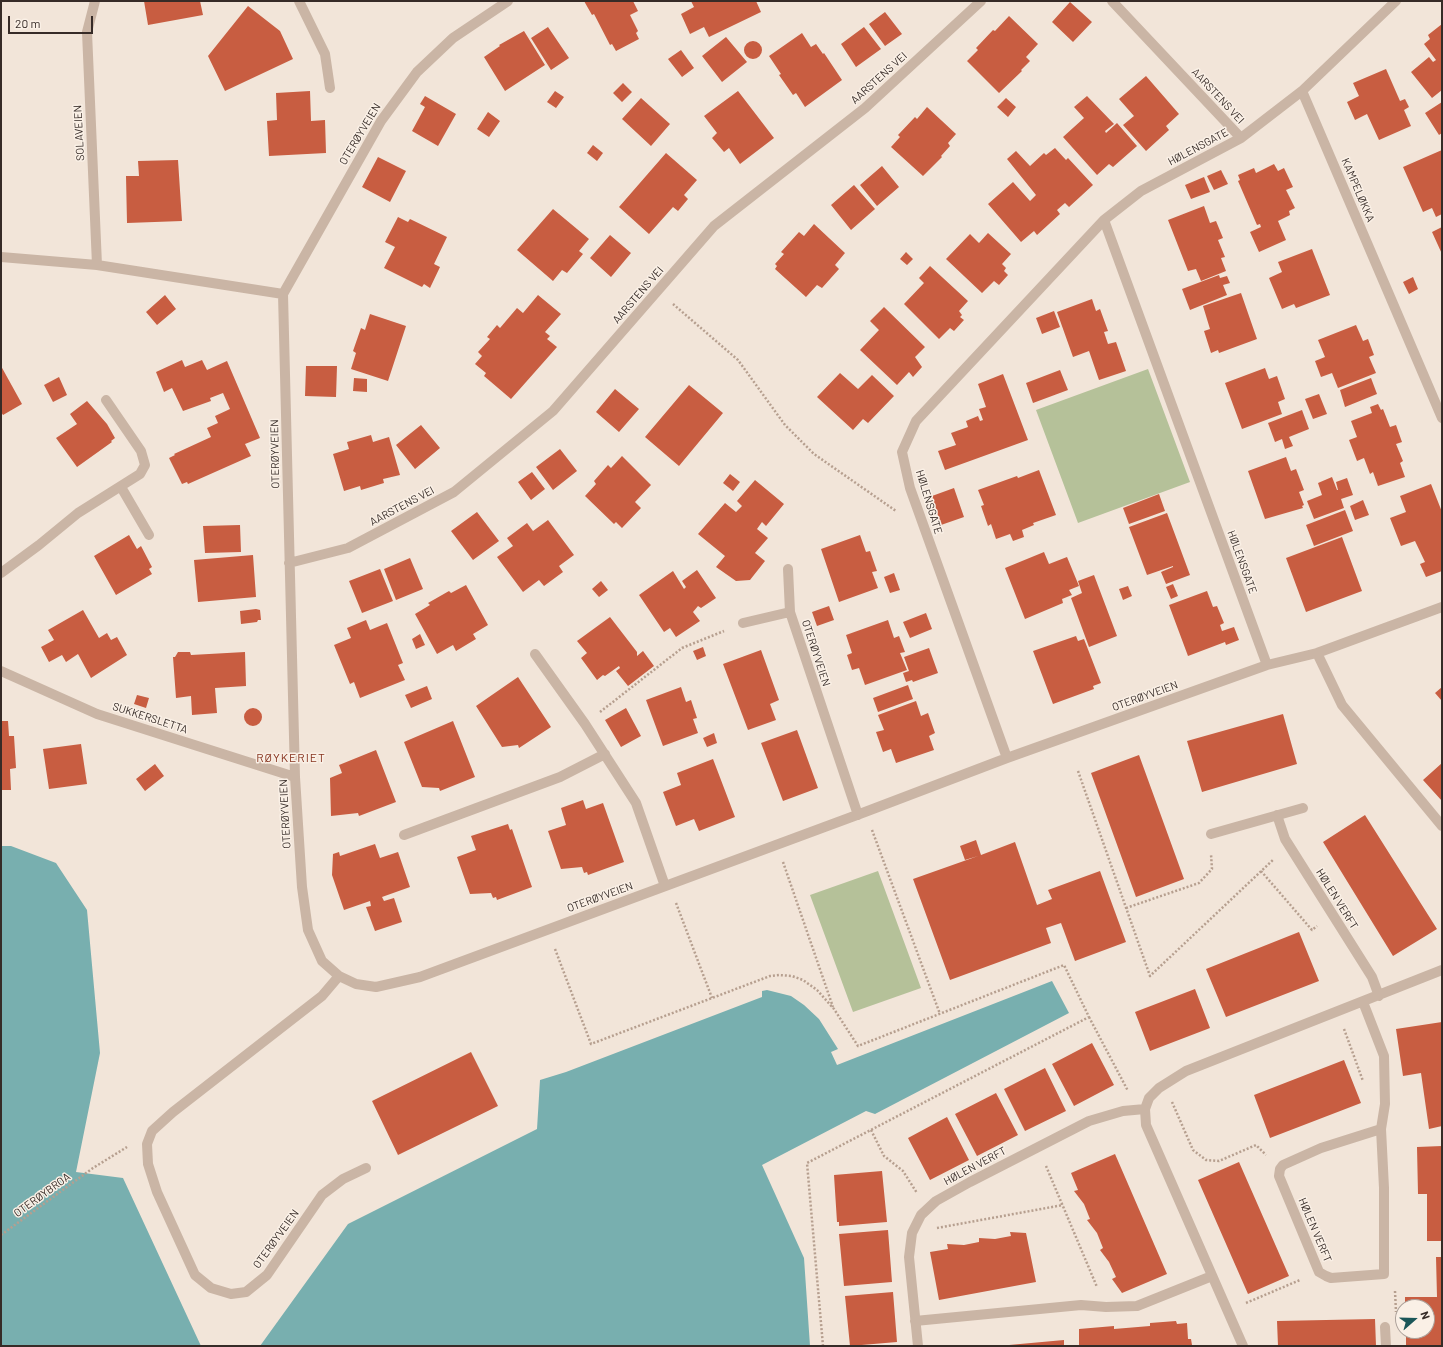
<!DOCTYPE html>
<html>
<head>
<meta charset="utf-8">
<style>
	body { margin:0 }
	#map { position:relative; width:1443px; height:1347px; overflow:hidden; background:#f2e5d9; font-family:Barlow,sans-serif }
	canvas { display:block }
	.frame { position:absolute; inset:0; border:2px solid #362b27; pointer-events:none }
	.north { position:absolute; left:1395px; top:1299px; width:40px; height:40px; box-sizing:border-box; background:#faf0e6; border:1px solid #aca19a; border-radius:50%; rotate:70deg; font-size:11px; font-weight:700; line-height:16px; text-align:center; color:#362b27 }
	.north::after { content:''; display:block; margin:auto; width:14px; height:18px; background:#1b5658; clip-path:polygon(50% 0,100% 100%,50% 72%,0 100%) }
	.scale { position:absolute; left:8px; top:16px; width:85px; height:18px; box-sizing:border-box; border:2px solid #362b27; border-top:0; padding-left:5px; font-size:12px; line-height:14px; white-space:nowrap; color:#362b27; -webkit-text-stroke:3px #faf0e6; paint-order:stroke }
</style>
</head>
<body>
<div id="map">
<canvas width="1443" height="1347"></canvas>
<div class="frame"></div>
<div class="north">N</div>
<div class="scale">20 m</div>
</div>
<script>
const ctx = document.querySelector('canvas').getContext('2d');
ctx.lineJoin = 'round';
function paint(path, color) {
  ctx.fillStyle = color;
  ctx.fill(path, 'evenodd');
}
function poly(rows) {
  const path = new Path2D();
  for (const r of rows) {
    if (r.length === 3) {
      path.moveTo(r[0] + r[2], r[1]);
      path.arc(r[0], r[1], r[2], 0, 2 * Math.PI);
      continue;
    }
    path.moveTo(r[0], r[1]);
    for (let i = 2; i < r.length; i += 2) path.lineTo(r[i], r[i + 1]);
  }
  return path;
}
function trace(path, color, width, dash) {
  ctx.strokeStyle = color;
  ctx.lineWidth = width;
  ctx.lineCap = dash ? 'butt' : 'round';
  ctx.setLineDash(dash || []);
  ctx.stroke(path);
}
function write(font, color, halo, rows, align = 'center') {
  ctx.font = font + ' Barlow,sans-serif';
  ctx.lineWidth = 3;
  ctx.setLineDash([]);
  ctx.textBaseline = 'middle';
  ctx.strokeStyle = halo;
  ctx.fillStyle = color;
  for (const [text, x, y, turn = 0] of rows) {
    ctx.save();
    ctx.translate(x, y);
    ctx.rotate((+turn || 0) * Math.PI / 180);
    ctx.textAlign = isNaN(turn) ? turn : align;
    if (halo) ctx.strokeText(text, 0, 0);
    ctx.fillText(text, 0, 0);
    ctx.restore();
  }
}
const green = poly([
	[1148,369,1190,482,1078,523,1036,410],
	[878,871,921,988,853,1012,810,895]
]);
const water = poly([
	[1,846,11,846,56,863,87,910,100,1053,76,1172,123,1178,201,1346,1,1346],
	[1052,981,1069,1013,875,1114,866,1111,762,1165,804,1258,810,1346,260,1346,348,1224,537,1129,540,1080,566,1072,762,997,762,991,767,990,791,996,804,1005,819,1019,838,1049,831,1052,837,1065]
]);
const building = poly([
	[144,1,200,1,203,15,148,25],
	[584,1,633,1,638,11,630,15,638,31,636,33,639,39,616,51,612,44,610,45,594,14,592,15],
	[691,1,756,1,761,12,709,37,704,27,690,34,681,14,694,7],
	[1070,2,1092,22,1073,42,1052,22],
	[248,6,280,31,293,59,225,91,208,56],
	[885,12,902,34,885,46,869,24],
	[1009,16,1038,44,1026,57,1030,61,1021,70,1022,71,999,93,967,61,978,50,976,48,993,30,995,31],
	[1442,24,1442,90,1432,98,1411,72,1429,57,1433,62,1436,60,1424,44,1430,39,1428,35],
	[548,27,569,58,551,70,531,38],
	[864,27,881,49,856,67,841,44],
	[524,31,545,65,505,91,484,57,500,46,499,45],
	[802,33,811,47,816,44,823,54,824,53,842,80,805,107,796,93,793,95,779,75,781,74,769,56],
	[726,37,747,62,722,82,702,56],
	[753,50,9],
	[681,50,694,68,682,77,668,59],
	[1386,69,1400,101,1405,99,1409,107,1404,110,1411,126,1379,140,1367,114,1355,120,1347,102,1359,96,1353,83],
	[1146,76,1179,114,1166,126,1169,130,1146,151,1123,125,1134,116,1119,99],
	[623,83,632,92,622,102,613,93],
	[310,91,311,121,325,120,326,153,269,156,267,121,277,120,276,93],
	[555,91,564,97,556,108,547,102],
	[738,91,774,138,740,164,729,148,724,152,712,138,717,133,704,116],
	[425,96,456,114,438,146,412,131,425,107,420,104],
	[1087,96,1114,124,1105,131,1106,133,1117,123,1137,146,1113,167,1109,164,1097,175,1063,137,1084,118,1074,107],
	[641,98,670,124,651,146,622,119],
	[1006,98,1016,107,1008,117,997,107],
	[1442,102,1442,133,1439,135,1425,113],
	[927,107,956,134,948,143,950,146,941,156,942,157,923,176,891,147,900,137,898,135,915,117,917,119],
	[488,112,500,121,489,137,477,129],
	[593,145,603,153,597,161,587,153],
	[1055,148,1066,160,1068,158,1093,185,1069,207,1065,203,1057,210,1060,214,1037,235,1034,231,1021,242,988,204,1013,182,1030,201,1036,195,1007,159,1016,151,1030,166,1044,153,1046,155],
	[1442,150,1442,214,1436,217,1432,208,1423,212,1403,167],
	[666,153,697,180,684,195,688,199,678,211,673,207,649,234,619,207],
	[378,157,406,171,390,202,362,187],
	[178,160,182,221,127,223,126,176,139,176,138,161],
	[1274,164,1278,171,1284,168,1293,187,1286,190,1295,208,1289,211,1290,215,1278,221,1286,240,1259,252,1250,232,1261,227,1260,224,1257,225,1238,181,1240,180,1238,175,1254,168,1256,173],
	[882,166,899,187,877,206,860,185],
	[1221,170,1228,184,1214,190,1207,176],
	[1204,177,1210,192,1191,199,1185,185],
	[854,185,875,209,851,230,831,205],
	[1204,206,1210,223,1216,221,1223,238,1218,240,1225,257,1221,258,1226,271,1201,281,1196,269,1188,271,1168,220],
	[553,209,589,239,579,251,583,254,567,273,562,270,553,281,517,250],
	[398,217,408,222,410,219,447,237,434,264,440,267,430,288,424,284,422,287,384,268,395,247,385,242],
	[814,224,845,253,835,265,839,269,822,288,817,285,806,297,775,269,777,266,775,264,784,254,781,252,799,232,804,236],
	[1442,227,1442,254,1432,232],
	[988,233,1011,254,1002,264,1006,268,1004,271,1008,275,999,285,994,281,982,293,946,259,970,234,979,243],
	[610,235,631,253,611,277,590,258],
	[1312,249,1330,295,1296,308,1294,304,1282,309,1269,278,1282,272,1278,262],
	[906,252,913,259,907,265,900,259],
	[930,266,968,301,959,311,962,315,960,317,964,320,954,331,950,328,939,339,904,304,924,283,919,278],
	[1219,275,1220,278,1227,276,1230,283,1223,285,1227,295,1190,310,1182,289],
	[1413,277,1418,289,1409,294,1403,282],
	[1241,293,1257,339,1219,353,1218,350,1211,353,1204,331,1210,329,1203,306],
	[165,295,176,309,157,325,146,312],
	[538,295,561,314,545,332,550,336,547,339,557,347,511,399,484,376,486,373,475,364,482,356,478,352,490,339,487,337,497,325,500,328,517,308,523,313],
	[1092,299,1096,311,1100,309,1108,331,1104,332,1108,344,1116,342,1126,371,1099,380,1089,351,1073,357,1057,312],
	[884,307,925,347,915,357,922,367,913,377,909,372,897,385,860,350,879,330,870,321],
	[1054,311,1060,327,1042,334,1036,318],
	[370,314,406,326,388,381,351,369,356,353,353,351,361,328,365,330],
	[1356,325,1363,341,1368,339,1374,355,1369,357,1376,373,1338,388,1332,373,1321,377,1315,361,1325,357,1318,340],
	[182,360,185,367,202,360,207,370,227,361,260,438,245,444,251,456,188,484,187,482,182,484,169,458,175,455,174,454,211,437,207,428,218,423,215,416,230,409,223,393,210,398,211,401,183,411,172,388,164,392,156,372],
	[1,366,22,404,3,415,1,412],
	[306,366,337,366,336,397,305,396],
	[1265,368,1269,379,1277,376,1285,399,1278,402,1282,414,1242,429,1225,383],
	[1060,370,1068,390,1033,403,1026,383],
	[840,373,858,389,872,375,894,396,868,423,863,419,853,430,817,397],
	[1003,374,1028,440,945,470,938,451,956,445,951,433,968,427,966,421,978,416,980,421,983,420,979,409,986,407,978,384],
	[59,377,67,395,53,402,44,385],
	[354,378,367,379,367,392,353,391],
	[1371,378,1377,394,1345,407,1340,390],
	[689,385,723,413,679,466,645,437],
	[615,389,639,409,619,432,596,412],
	[1319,394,1327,414,1313,419,1305,399],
	[87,401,107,424,115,438,111,441,112,442,77,467,56,438,77,424,70,414],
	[1378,404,1381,410,1383,409,1390,427,1396,425,1402,442,1396,444,1403,461,1400,463,1405,477,1378,486,1373,472,1370,474,1364,458,1357,461,1349,440,1357,437,1351,421,1372,413,1370,407],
	[1302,410,1309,429,1289,437,1293,446,1285,449,1282,439,1275,442,1268,423],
	[421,425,440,448,415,469,396,445],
	[371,435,373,442,389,437,400,475,383,479,384,483,361,490,360,486,344,491,333,454,349,449,347,442],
	[560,449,577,471,553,490,536,467],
	[622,456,651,485,635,502,641,508,622,528,616,522,614,524,585,496,596,484,594,481,608,465,611,468],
	[1286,457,1291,471,1296,469,1304,490,1299,492,1304,505,1302,506,1303,508,1265,519,1248,471],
	[1039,470,1056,515,1033,523,1034,525,1022,530,1024,537,1013,541,1010,534,996,539,991,524,988,526,981,506,984,505,978,490,1017,476,1018,478],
	[532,472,545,489,531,500,518,482],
	[730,474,740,482,733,491,723,483],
	[1332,477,1337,490,1338,490,1336,482,1347,478,1353,495,1341,499,1344,508,1314,519,1307,501,1322,495,1318,483],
	[755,480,784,504,766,526,762,522,757,529,768,538,755,553,765,561,750,580,736,581,716,567,725,556,698,534,725,503,736,512,742,506,737,501],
	[1431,484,1442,512,1442,571,1426,577,1420,564,1425,562,1415,541,1401,546,1390,518,1406,512,1400,496],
	[954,488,964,517,941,525,932,496],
	[1159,494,1165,511,1129,524,1123,508],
	[1363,500,1369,515,1355,520,1350,506],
	[1345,510,1353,531,1314,546,1306,525],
	[477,512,499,541,473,560,451,531],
	[1167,513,1190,575,1166,584,1161,572,1173,567,1173,566,1147,575,1129,527],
	[548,520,574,555,559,566,563,572,544,586,539,580,523,592,497,557,513,546,507,538,527,523,533,531],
	[240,525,241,552,205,553,203,526],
	[129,535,137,549,141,546,152,567,149,569,152,574,116,595,94,556],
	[860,535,866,552,870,551,877,571,872,572,878,588,839,602,821,549],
	[1342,537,1362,591,1306,612,1286,558],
	[1044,552,1049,564,1067,557,1079,586,1069,590,1072,595,1062,599,1063,603,1025,619,1005,568],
	[253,555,256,597,198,602,194,560],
	[410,558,423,589,396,600,384,569],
	[380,569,393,601,362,613,349,581],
	[697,570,716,598,701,608,698,606,693,612,700,621,676,637,670,628,664,632,639,595,673,571,684,589,686,587,682,581],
	[894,573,900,590,890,593,884,577],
	[1094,575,1117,636,1089,647,1071,598,1082,593,1078,581],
	[601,581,608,590,599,597,592,589],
	[1173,584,1178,596,1171,599,1166,587],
	[466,585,488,625,473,634,476,639,456,651,453,645,437,654,415,614,430,605,428,603,449,591,451,593],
	[1128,586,1132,596,1123,600,1119,589],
	[1207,591,1213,607,1217,606,1224,623,1220,625,1222,631,1234,627,1239,640,1226,645,1225,642,1188,656,1169,605],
	[829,606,834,620,817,626,812,612],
	[256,609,260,610,261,620,258,620,257,622,241,624,240,611],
	[83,610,99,638,107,633,111,640,117,637,127,655,91,678,78,654,66,662,62,655,49,662,41,647,54,640,48,630],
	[926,613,932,629,910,638,903,622],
	[610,617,637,652,637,656,643,651,654,666,628,686,616,671,620,668,619,666,605,676,603,675,597,680,581,658,587,653,577,641],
	[366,620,370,630,387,623,403,663,398,665,405,680,360,698,354,682,350,684,334,645,351,638,347,628],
	[888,620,894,638,899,636,905,652,900,653,907,670,865,685,859,668,852,670,847,655,852,653,846,635],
	[420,634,425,645,416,649,412,639],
	[1076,636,1078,641,1084,639,1101,683,1093,686,1094,689,1053,704,1033,651],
	[703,647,706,656,697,660,693,651],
	[929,648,938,673,913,682,912,680,906,682,903,673,909,671,904,657],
	[761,650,779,700,770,704,776,720,748,730,723,664],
	[178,652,190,652,191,655,245,652,246,686,215,688,217,713,192,715,191,696,176,698,173,657,175,657],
	[518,677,551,727,519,748,518,745,502,747,476,706],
	[908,685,913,699,878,712,873,698],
	[427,686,432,699,411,708,405,695],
	[681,687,686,702,691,700,697,718,693,719,698,733,663,746,646,700],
	[1442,687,1442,701,1435,693],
	[137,695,149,698,146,708,134,704],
	[916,701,921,716,928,713,935,733,929,736,934,750,896,763,891,749,883,752,876,732,884,730,878,715],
	[253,717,9],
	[626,708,641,736,621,747,605,720],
	[1283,714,1297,764,1202,792,1187,741],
	[1,721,8,721,9,736,14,736,16,768,10,769,11,790,1,790],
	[453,721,475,777,440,791,439,788,422,787,404,742],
	[797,730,818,788,783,801,761,743],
	[714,733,717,743,707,747,703,738],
	[81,744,87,784,49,789,43,749],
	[376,750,396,802,359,816,358,813,331,816,330,778,342,773,339,765],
	[1139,755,1184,879,1136,897,1091,773],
	[713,759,735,817,699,831,694,819,676,826,663,792,681,785,677,773],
	[1442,763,1442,801,1423,780],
	[155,764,164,776,145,791,136,779],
	[583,800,586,809,603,803,624,862,588,875,587,872,584,873,582,867,561,869,548,831,566,825,561,808],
	[1365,815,1437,929,1393,956,1323,842],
	[508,824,510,830,512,829,532,887,497,900,496,897,493,898,491,893,470,894,457,857,476,850,471,836],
	[976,840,981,855,1015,842,1037,905,1052,899,1048,890,1100,871,1126,942,1075,961,1061,923,1046,928,1051,943,950,980,913,879,978,856,965,860,960,846],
	[375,844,380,858,398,852,410,887,382,897,384,901,394,898,402,922,375,931,366,907,371,906,370,901,344,910,332,875,333,854,339,852,340,856],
	[1299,932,1319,981,1226,1017,1206,969],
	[1195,989,1210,1028,1150,1051,1135,1012],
	[1442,1022,1442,1126,1429,1129,1421,1073,1403,1076,1396,1029],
	[1092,1043,1114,1085,1074,1106,1052,1064],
	[471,1052,498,1106,398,1155,372,1101],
	[1344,1060,1361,1103,1270,1138,1254,1095],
	[1045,1068,1066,1111,1025,1131,1004,1089],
	[996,1093,1018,1135,977,1156,955,1114],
	[947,1117,969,1160,930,1180,908,1138],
	[1442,1146,1442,1241,1427,1241,1427,1194,1418,1194,1417,1147],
	[1115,1154,1167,1274,1122,1293,1112,1279,1116,1277,1109,1262,1100,1250,1103,1248,1097,1233,1087,1220,1090,1219,1084,1204,1074,1191,1078,1190,1071,1173],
	[1239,1162,1289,1276,1248,1294,1198,1180],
	[882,1171,887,1222,839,1226,839,1222,837,1222,834,1175],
	[888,1230,892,1282,844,1286,839,1234],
	[1010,1232,1026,1233,1036,1282,939,1300,930,1252,948,1249,947,1244,964,1245,979,1242,979,1238,995,1239,1011,1236],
	[1436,1257,1442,1257,1442,1346,1406,1346,1406,1331,1427,1331,1427,1307,1405,1307,1405,1297,1437,1297],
	[893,1292,897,1342,850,1346,845,1296],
	[1375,1319,1376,1346,1278,1346,1277,1321],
	[1176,1321,1177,1324,1187,1323,1188,1339,1191,1339,1192,1345,1079,1346,1079,1329,1114,1326,1114,1329,1150,1326,1150,1323],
	[1064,1340,1064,1346,1009,1346,1009,1345]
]);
const path = poly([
	[673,304,738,360,785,425,814,454,896,511],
	[600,712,682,648,724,631],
	[1078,771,1150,976,1274,859],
	[872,830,940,1014],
	[783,862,833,1007],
	[1261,871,1312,930,1317,926],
	[676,903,712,998],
	[1126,908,1199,883,1212,869,1211,854],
	[555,949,591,1044,770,976,779,975,792,976,803,980,817,990,834,1009,858,1046,1064,965,1089,1017,807,1163,823,1346],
	[1089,1017,1128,1091],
	[1344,1029,1363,1081],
	[1172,1102,1193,1150,1206,1160,1219,1161,1256,1145,1266,1155],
	[871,1130,884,1156,903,1171,917,1193],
	[1046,1166,1097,1287],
	[937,1228,1063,1205],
	[1,1235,93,1168,127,1147],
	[1395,1291,1396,1312],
	[1246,1303,1300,1280]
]);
const minor = poly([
	[95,1,87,32,97,265],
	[299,1,325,54,330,88],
	[508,1,453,38,417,72,381,121,283,294,295,777,302,887,308,930,322,961,339,976,356,984,376,987,420,977,865,812,1007,758,1267,665,1317,653,1442,607],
	[1112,1,1241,138],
	[1302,91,1442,418],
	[1104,220,1267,665],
	[1,257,97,265,283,294],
	[121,487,149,535],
	[289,563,348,548,454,492,553,411,714,226,865,108,981,1],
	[788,569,790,612,858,815],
	[1,573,39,545,78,513,140,474,145,465,141,451,106,400],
	[743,623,790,612],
	[1317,653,1342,705,1442,826],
	[535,654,585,724,636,803,665,886],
	[1,671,97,714,295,777],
	[1007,758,910,488,902,452,916,421,1104,220,1141,191,1241,138,1302,91,1396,1],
	[1277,815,1285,839,1372,977,1379,996],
	[1211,834,1303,808],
	[404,835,560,777,605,754],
	[339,976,322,996,173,1112,152,1131,147,1144,148,1164,157,1192,195,1275,211,1288,231,1294,246,1292,267,1275,322,1195,343,1179,366,1168],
	[1363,1002,1384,1056,1385,1104,1381,1129,1384,1188,1384,1274,1331,1278,1326,1276,1319,1272,1279,1176,1280,1169,1283,1165,1321,1148,1381,1129],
	[915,1321,1081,1305,1106,1307,1137,1306,1212,1276],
	[1385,1327,1386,1346],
	[918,1346,909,1257,912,1233,921,1215,936,1201,970,1182,1089,1121,1123,1111,1145,1109],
	[1243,1346,1146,1125,1145,1109,1149,1098,1159,1088,1186,1071,1442,970]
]);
const streetNames = [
	["AARSTENS VEI",879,78,-42],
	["AARSTENS VEI",1218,96,47],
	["SOLAVEIEN",79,133,-93],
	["OTERØYVEIEN",360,134,-59],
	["HØLENSGATE",1198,147,-28],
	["KAMPELØKKA",1358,190,67],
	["AARSTENS VEI",638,295,-49],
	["OTERØYVEIEN",275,454,-91],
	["HØLENSGATE",929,502,73],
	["AARSTENS VEI",402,506,-28],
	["HØLENSGATE",1242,562,70],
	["OTERØYVEIEN",816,653,72],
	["OTERØYVEIEN",1145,696,-20],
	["SUKKERSLETTA",150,718,18],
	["OTERØYVEIEN",285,814,-93],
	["OTERØYVEIEN",600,897,-20],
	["HØLEN VERFT",1337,899,58],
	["HØLEN VERFT",975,1166,-28],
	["OTERØYBROA",42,1195,-36],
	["HØLEN VERFT",1315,1230,67],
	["OTERØYVEIEN",276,1239,-54]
];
const neighbourhoodNames = [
	["RØYKERIET",291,758]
];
paint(green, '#b5c199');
paint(water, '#78afaf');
paint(building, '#c85d41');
trace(path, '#b69f8f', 2.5, [2, 2]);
trace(minor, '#cab5a5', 10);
write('11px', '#362b27', '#faf0e6', streetNames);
ctx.letterSpacing = '1px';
write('12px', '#86331e', '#faf0e6', neighbourhoodNames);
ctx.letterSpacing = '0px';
</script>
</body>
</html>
